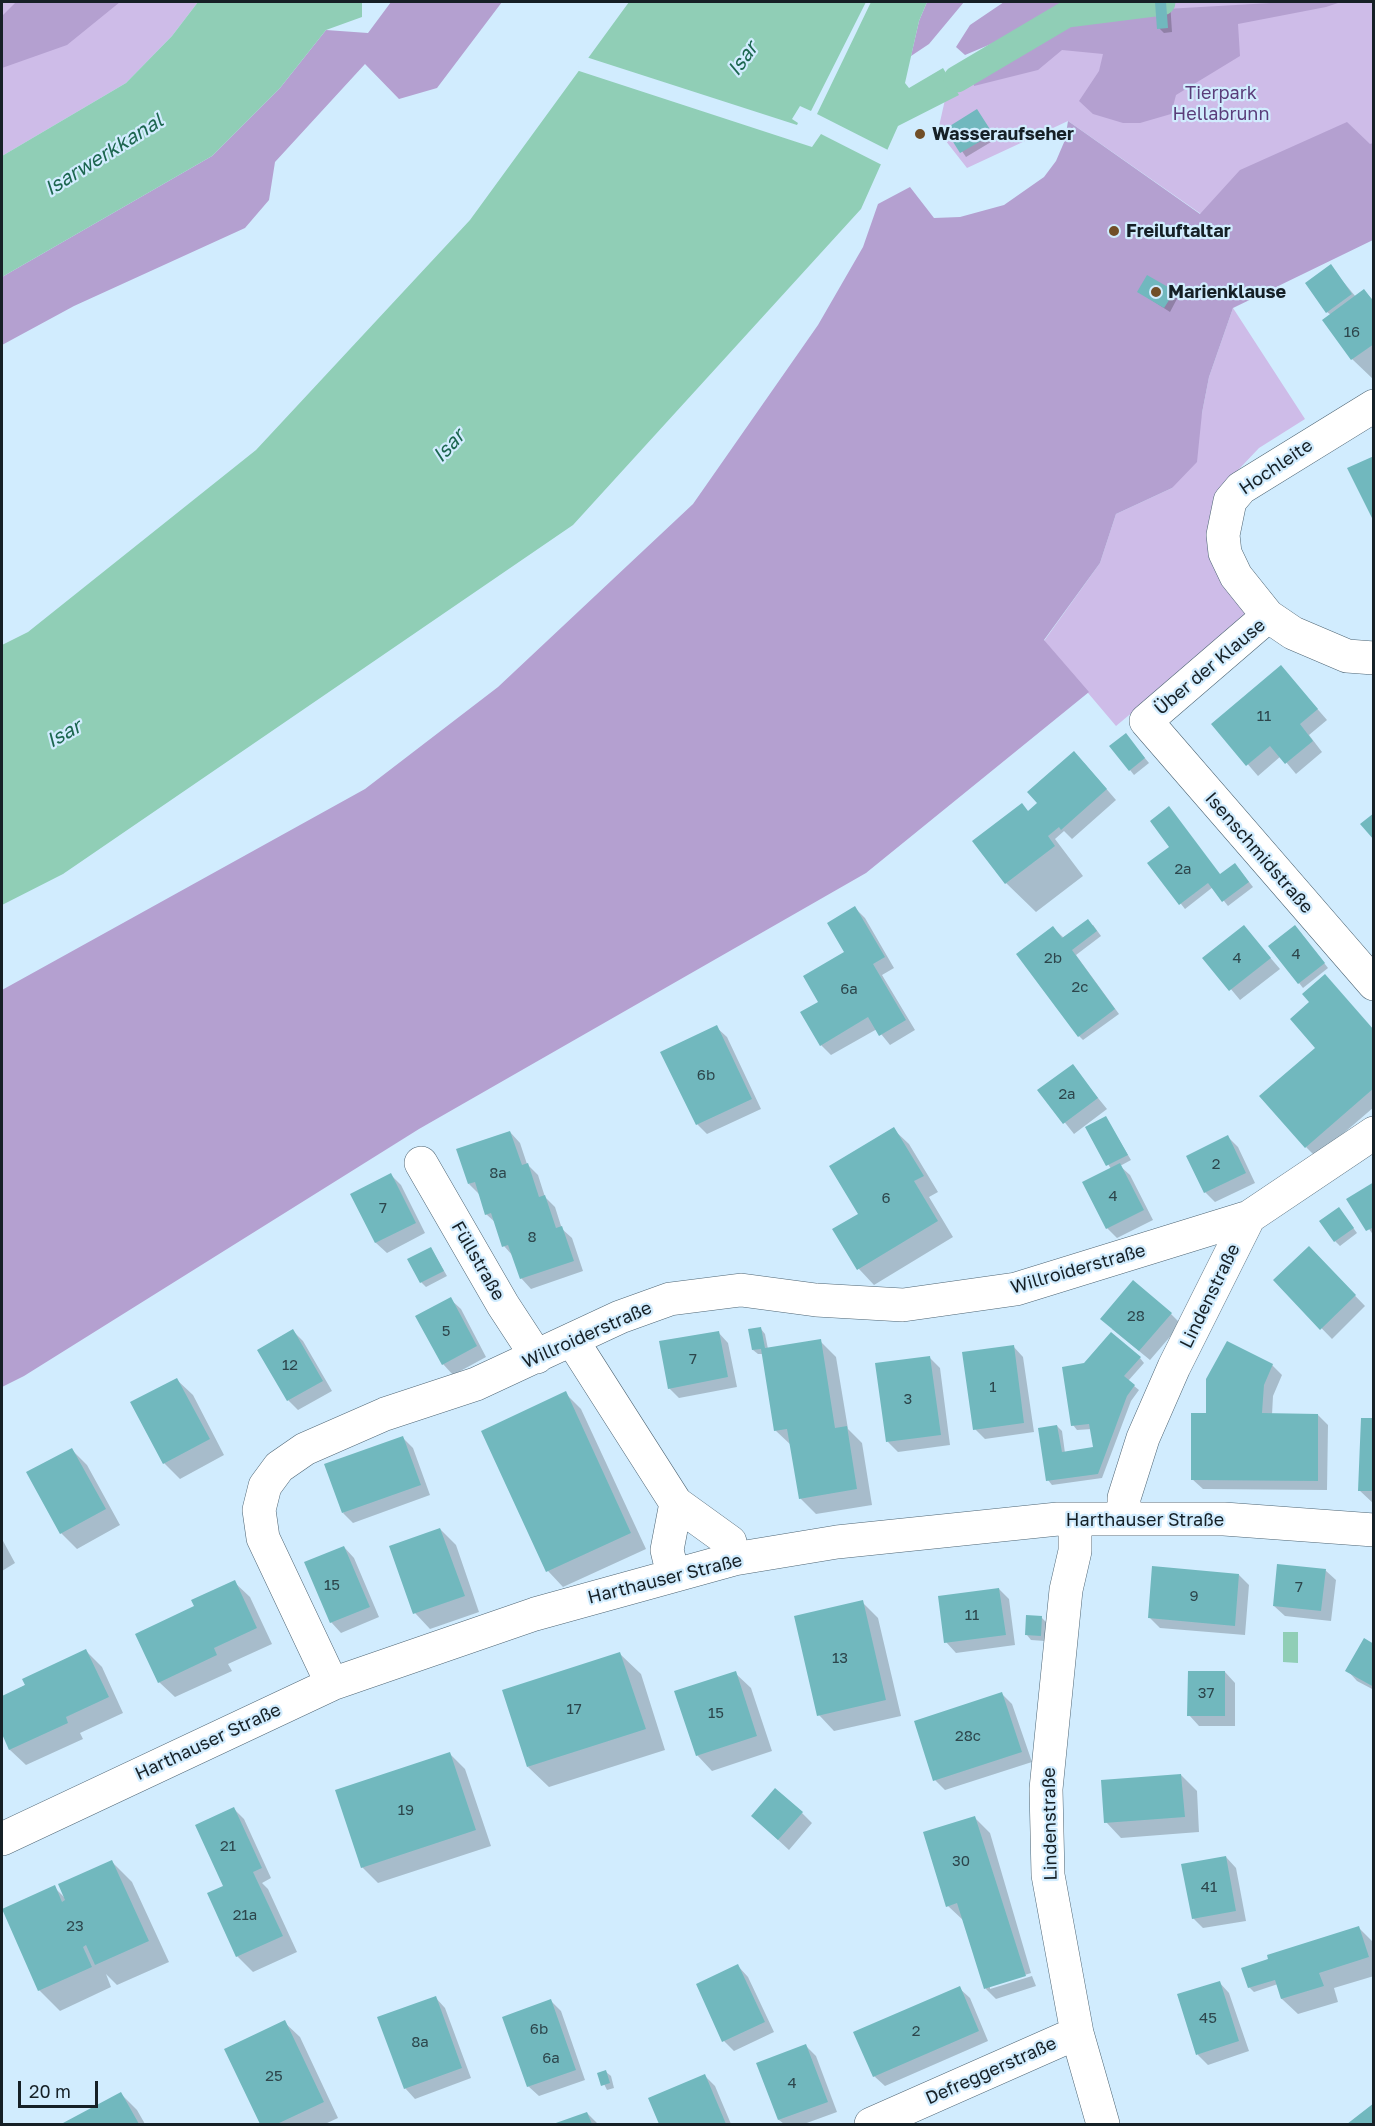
<!DOCTYPE html>
<html>
<head>
<meta charset="utf-8">
<style>
	body { margin:0 }
	#map { position:relative; width:1375px; height:2126px; overflow:hidden; background:#d1ecfe; font-family:"Golos Text",sans-serif }
	canvas { display:block }
	.frame { position:absolute; inset:0; border:3px solid #162026; pointer-events:none }
	.scale { position:absolute; left:18px; top:2081px; width:80px; height:27px; box-sizing:border-box; border:3px solid #162026; border-top:0; padding-left:8px; font-size:18px; line-height:21px; white-space:nowrap; color:#162026; -webkit-text-stroke:4px #d1ecfe; paint-order:stroke }
</style>
</head>
<body>
<div id="map">
<canvas width="1375" height="2126"></canvas>
<div class="frame"></div>
<div class="scale">20 m</div>
</div>
<script>
const ctx = document.querySelector('canvas').getContext('2d');
ctx.lineJoin = 'round';
function paint(path, color) {
  ctx.fillStyle = color;
  ctx.fill(path, 'evenodd');
}
function poly(rows) {
  const path = new Path2D();
  for (const r of rows) {
    path.moveTo(r[0], r[1]);
    for (let i = 2; i < r.length; i += 2) path.lineTo(r[i], r[i + 1]);
  }
  return path;
}
function trace(path, color, width, dash) {
  ctx.strokeStyle = color;
  ctx.lineWidth = width;
  ctx.lineCap = dash ? 'butt' : 'round';
  ctx.setLineDash(dash || []);
  ctx.stroke(path);
}
function write(font, color, halo, rows, align = 'center') {
  ctx.font = font + ' "Golos Text",sans-serif';
  ctx.lineWidth = 4.5;
  ctx.setLineDash([]);
  ctx.textBaseline = 'middle';
  ctx.strokeStyle = halo;
  ctx.fillStyle = color;
  for (const [text, x, y, turn = 0] of rows) {
    ctx.save();
    ctx.translate(x, y);
    ctx.rotate((+turn || 0) * Math.PI / 180);
    ctx.textAlign = isNaN(turn) ? turn : align;
    if (halo) ctx.strokeText(text, 0, 0);
    ctx.fillText(text, 0, 0);
    ctx.restore();
  }
}
const green = poly([
	[2,2,198,2,172,36,126,83,2,156],
	[1047,2,1373,2,1373,167,1201,214,1068,121,967,168,938,131,950,77],
	[1233,308,1305,419,1259,448,1222,487,1207,546,1254,611,1116,726,1044,641,1100,563,1116,514,1172,488,1202,413,1209,377]
]);
const forest = poly([
	[16,2,120,2,67,45,2,68,2,16],
	[391,2,502,2,437,88,399,99,365,64,275,162,269,200,245,228,74,306,2,345,2,277,212,156,280,88,326,30,368,33],
	[927,2,964,2,929,44,911,56,919,21],
	[1004,2,1103,2,1058,7,1029,28,965,55,956,47,970,25],
	[1288,2,1341,2,1326,7,1238,24,1240,56,1176,95,1171,114,1140,123,1123,123,1093,114,1079,101,1099,71,1103,54,1062,50,1038,70,974,86,973,74,1012,55,1067,23,1166,9],
	[1068,121,1200,214,1240,170,1347,122,1370,144,1373,143,1373,240,1233,308,1209,377,1202,413,1197,462,1172,488,1116,514,1100,563,1044,640,1089,692,866,873,419,1129,24,1376,2,1387,2,990,365,789,498,687,693,504,818,325,863,247,878,204,910,187,934,218,960,217,1004,205,1044,177,1056,161,1065,140]
]);
const water = poly([
	[198,2,362,2,362,17,326,30,280,88,212,156,2,277,2,156,126,83,172,36],
	[629,2,927,2,919,21,905,83,909,88,943,68,959,95,898,126,861,209,573,525,63,874,2,905,2,645,28,632,256,450,470,220],
	[1283,1632,1298,1632,1298,1663,1283,1662]
]);
const pier = poly([
	[866,2,871,2,817,114,890,151,884,166,821,134,812,147,576,70,586,57,797,125,798,123,792,119,800,106,811,111]
]);
const shadow = poly([
	[1157,2,1170,2,1172,32,1164,33,1159,28],
	[977,111,996,139,966,157,947,129],
	[1330,266,1356,297,1364,291,1374,301,1374,380,1352,359,1324,320,1331,315,1327,312],
	[1139,292,1174,292,1178,297,1170,312],
	[1281,667,1327,720,1309,735,1322,752,1296,774,1281,756,1258,776,1213,724],
	[1130,740,1149,763,1134,775,1130,770],
	[1084,763,1116,800,1072,839,1064,831,1055,839,1083,876,1036,912,1006,883,1029,812],
	[1149,863,1220,875,1239,869,1253,887,1228,906,1213,887,1185,909],
	[855,908,865,918,894,968,882,975,915,1030,890,1045,877,1029,831,1055,821,1045,820,1003,846,953],
	[1093,925,1101,936,1076,955,1119,1014,1083,1040,1079,1036,1053,928,1064,938],
	[1244,927,1280,969,1240,1000,1205,958],
	[1300,932,1328,968,1303,988,1299,983],
	[716,1027,727,1037,761,1109,707,1134,697,1124],
	[1374,1030,1374,1107,1316,1157,1306,1147],
	[1072,1066,1107,1109,1074,1134,1039,1090],
	[1106,1118,1131,1160,1120,1166,1130,1175,1153,1220,1117,1238,1107,1228,1111,1169,1087,1128],
	[893,1129,909,1144,938,1192,929,1197,953,1237,874,1285,859,1269,834,1229,860,1214],
	[510,1132,520,1143,527,1164,538,1175,545,1197,555,1207,562,1229,572,1238,583,1271,531,1289,521,1278,513,1256,504,1246,496,1223,486,1214,480,1195,469,1184],
	[1228,1137,1238,1147,1255,1183,1215,1202,1205,1192],
	[391,1175,401,1185,425,1233,387,1253,376,1243,352,1194],
	[1374,1184,1374,1236,1348,1199],
	[1343,1214,1357,1233,1340,1246,1335,1241],
	[431,1248,447,1276,426,1287,421,1282],
	[1309,1248,1365,1306,1332,1339,1275,1280],
	[450,1299,461,1309,486,1357,453,1375,443,1364,417,1317],
	[1171,1314,1181,1324,1150,1360,1112,1329],
	[761,1329,765,1334,768,1349,820,1341,836,1357,848,1429,862,1443,872,1505,816,1514,800,1498,792,1446,775,1430,763,1354,758,1354,753,1350],
	[293,1331,303,1341,332,1391,298,1410,288,1400],
	[718,1332,728,1343,737,1387,679,1398,669,1388],
	[1013,1346,1023,1357,1034,1432,985,1439,975,1429],
	[929,1357,940,1368,950,1445,898,1452,888,1442],
	[1140,1358,1144,1363,1128,1381,1139,1390,1131,1401,1102,1478,1052,1485,1048,1480,1057,1426,1062,1431,1065,1453,1095,1448,1092,1429,1077,1430,1073,1425,1085,1364],
	[1272,1365,1282,1375,1273,1396,1272,1415,1318,1415,1328,1425,1327,1490,1203,1489,1192,1479,1208,1414],
	[177,1380,193,1395,224,1455,180,1479,164,1463],
	[565,1393,581,1409,646,1549,563,1587,548,1571,483,1431],
	[1374,1420,1374,1504,1359,1490],
	[403,1438,413,1448,430,1495,353,1523,343,1513],
	[72,1450,87,1465,120,1525,77,1549,61,1533],
	[440,1529,456,1545,479,1612,430,1629,415,1613],
	[2,1539,15,1563,2,1571],
	[344,1547,354,1558,379,1617,341,1633,331,1622],
	[1325,1570,1336,1580,1331,1621,1285,1616,1274,1606],
	[1239,1575,1249,1585,1245,1635,1160,1628,1150,1618],
	[234,1582,250,1597,272,1644,228,1664,232,1671,175,1697,159,1682,196,1607],
	[999,1589,1009,1599,1015,1645,956,1653,946,1642],
	[862,1602,878,1618,901,1716,834,1731,819,1715],
	[1041,1617,1046,1622,1045,1641,1031,1640,1027,1635],
	[1374,1645,1374,1690,1357,1681,1347,1670],
	[86,1651,102,1667,123,1713,80,1733,83,1739,26,1765,10,1750,2,1731,2,1698],
	[620,1654,641,1674,665,1750,549,1787,528,1767],
	[1225,1672,1235,1683,1235,1726,1199,1726,1189,1715],
	[735,1673,751,1688,772,1751,712,1771,697,1755],
	[1002,1694,1012,1704,1032,1762,945,1790,935,1780],
	[450,1754,465,1769,491,1846,378,1883,362,1867],
	[1181,1775,1197,1791,1199,1832,1121,1838,1106,1822],
	[234,1809,244,1819,271,1878,262,1883,268,1889,297,1952,253,1972,237,1956,225,1886],
	[802,1813,812,1823,789,1850,763,1826],
	[975,1818,990,1833,1031,1973,990,1986,990,1989,1032,1976,1036,1986,996,1999,986,1989,964,1921,948,1906],
	[1226,1857,1236,1868,1246,1921,1203,1928,1193,1918],
	[112,1862,132,1882,169,1962,117,1985,106,1974,111,1987,60,2011,39,1990,54,1887,66,1899],
	[1359,1928,1374,1943,1374,1976,1334,1988,1338,2002,1298,2014,1282,1999,1278,1984,1254,1992,1249,1987],
	[738,1966,748,1977,774,2032,734,2051,724,2041],
	[1219,1982,1229,1993,1249,2051,1208,2065,1198,2055,1178,1995],
	[959,1988,970,1998,988,2041,885,2086,874,2076],
	[435,1997,445,2008,471,2078,415,2099,405,2088],
	[551,2001,561,2011,585,2080,539,2096,528,2086],
	[284,2022,300,2037,338,2118,325,2124,262,2124,226,2049],
	[806,2046,816,2056,837,2112,804,2124,784,2124,779,2120,758,2064],
	[606,2072,611,2076,614,2088,607,2090,599,2074],
	[705,2076,715,2086,731,2124,661,2124,650,2099],
	[121,2094,137,2110,145,2124,66,2124],
	[587,2113,598,2124,556,2124]
]);
const canal = poly([
	[957,79,1067,14,1162,2]
]);
const building = poly([
	[1155,2,1166,2,1168,28,1157,29],
	[977,109,993,134,960,153,945,129],
	[1331,264,1352,294,1326,313,1305,283],
	[1147,275,1175,291,1164,308,1137,292],
	[1364,289,1374,302,1374,344,1351,360,1322,320],
	[1374,456,1374,522,1347,468],
	[1281,665,1318,709,1300,724,1313,741,1285,764,1270,746,1246,766,1211,724],
	[1126,733,1145,758,1129,771,1109,746],
	[1074,751,1107,789,1061,830,1059,827,1048,836,1055,846,1005,884,972,841,1022,803,1028,811,1037,803,1027,792],
	[1169,806,1220,874,1235,863,1249,882,1222,902,1208,883,1179,905,1147,863,1169,847,1150,821],
	[1374,813,1374,840,1360,824],
	[855,906,885,957,873,964,906,1020,879,1036,868,1017,820,1046,800,1012,818,1002,803,976,844,952,827,923],
	[1088,919,1097,931,1072,950,1115,1009,1078,1037,1016,954,1053,926,1062,938],
	[1244,925,1271,958,1229,991,1202,958],
	[1295,925,1325,963,1298,984,1268,946],
	[1325,974,1374,1030,1374,1088,1305,1148,1259,1096,1315,1048,1290,1019,1309,1002,1302,994],
	[717,1025,752,1099,696,1125,660,1052],
	[1073,1064,1098,1098,1063,1124,1037,1090],
	[1106,1116,1128,1155,1106,1166,1085,1127],
	[894,1127,924,1176,914,1181,938,1221,857,1270,832,1229,858,1214,829,1166],
	[510,1131,522,1165,528,1163,539,1197,545,1195,556,1228,562,1226,574,1261,520,1279,508,1245,502,1247,491,1213,485,1215,475,1182,468,1184,456,1149],
	[1228,1135,1246,1173,1204,1193,1186,1156],
	[1120,1163,1144,1210,1106,1229,1082,1182],
	[391,1173,416,1223,375,1243,350,1194],
	[1374,1182,1374,1227,1366,1231,1346,1199],
	[1339,1207,1354,1228,1334,1242,1319,1221],
	[1309,1246,1356,1295,1320,1330,1273,1280],
	[431,1247,444,1271,420,1283,407,1259],
	[1133,1280,1172,1313,1139,1351,1100,1319],
	[451,1297,477,1346,442,1365,415,1316],
	[761,1327,765,1348,821,1339,835,1428,847,1426,857,1489,799,1499,787,1429,774,1431,761,1349,752,1350,748,1329],
	[293,1329,323,1381,287,1401,257,1350],
	[719,1331,728,1377,668,1389,659,1341],
	[1111,1332,1141,1357,1124,1376,1135,1385,1127,1396,1098,1474,1046,1481,1038,1428,1057,1425,1062,1452,1093,1447,1089,1424,1071,1426,1062,1367,1084,1363],
	[1227,1341,1273,1364,1264,1385,1262,1413,1318,1414,1318,1481,1191,1480,1191,1413,1206,1413,1206,1379],
	[1014,1345,1024,1423,973,1430,962,1352],
	[930,1356,941,1435,886,1442,875,1363],
	[177,1378,210,1439,163,1464,130,1402],
	[566,1391,631,1533,546,1572,481,1431],
	[1361,1418,1374,1418,1374,1491,1358,1491],
	[403,1436,421,1485,342,1513,324,1464],
	[72,1448,106,1509,60,1534,26,1472],
	[440,1528,465,1596,413,1614,389,1546],
	[344,1546,370,1607,330,1623,304,1562],
	[1277,1564,1326,1569,1321,1611,1273,1606],
	[1152,1566,1239,1574,1235,1626,1148,1618],
	[235,1580,257,1628,214,1648,217,1655,158,1683,135,1634,194,1606,191,1600],
	[999,1588,1006,1635,944,1643,938,1596],
	[863,1600,886,1700,817,1716,794,1616],
	[1026,1615,1042,1616,1041,1636,1025,1635],
	[1364,1638,1374,1644,1374,1687,1345,1671],
	[86,1649,109,1697,66,1717,68,1723,9,1750,2,1734,2,1696,25,1685,22,1679],
	[620,1652,646,1729,527,1767,502,1690],
	[736,1671,757,1736,696,1756,674,1691],
	[1188,1671,1225,1671,1225,1716,1187,1716],
	[1002,1692,1022,1752,933,1781,914,1721],
	[450,1752,476,1830,361,1868,335,1790],
	[1181,1774,1185,1817,1104,1823,1101,1780],
	[775,1788,803,1812,778,1840,751,1816],
	[234,1807,262,1868,253,1872,283,1936,236,1957,207,1893,223,1886,195,1825],
	[975,1816,1026,1976,984,1989,957,1903,946,1907,923,1832],
	[1226,1856,1236,1911,1192,1919,1181,1864],
	[112,1860,149,1941,95,1965,86,1945,83,1947,92,1967,38,1991,2,1909,55,1885,62,1902,65,1900,58,1884],
	[1359,1926,1369,1957,1319,1973,1324,1986,1281,1999,1275,1980,1248,1988,1241,1968,1268,1959,1267,1955],
	[738,1964,765,2022,722,2042,696,1984],
	[1220,1981,1239,2041,1196,2055,1177,1994],
	[960,1986,979,2031,873,2077,853,2032],
	[436,1996,462,2068,404,2089,377,2017],
	[551,1999,576,2070,527,2087,502,2017],
	[285,2020,324,2102,277,2124,260,2124,224,2049],
	[806,2044,828,2102,778,2120,756,2063],
	[606,2070,610,2083,601,2086,597,2073],
	[705,2074,726,2124,659,2124,648,2098],
	[121,2092,139,2124,64,2124,63,2123],
	[1374,2103,1374,2124,1347,2124],
	[587,2112,592,2124,553,2124]
]);
const minor = poly([
	[1374,406,1241,488,1230,501,1223,535,1225,553,1236,576,1268,616,1293,633,1347,656,1374,658],
	[1268,616,1146,721,1374,984],
	[421,1163,503,1305,537,1357],
	[572,1340,676,1503,730,1542,734,1559],
	[1124,1517,1124,1498,1143,1438,1174,1367,1249,1217,1374,1133],
	[1075,1519,1075,1551,1066,1590,1046,1789,1048,1875,1077,2033,1103,2124],
	[673,1575,667,1550,676,1503],
	[332,1684,263,1538,259,1510,265,1486,279,1467,305,1449,385,1414,476,1384,620,1317,670,1299,741,1290,816,1300,903,1305,1016,1289,1249,1217],
	[2,1839,332,1684,535,1614,734,1559,837,1542,1058,1519,1224,1519,1374,1530],
	[871,2124,1077,2033]
]);
const markers = [
	[920,134,6,"#714e27"],
	[1114,231,6,"#714e27"],
	[1156,292,6,"#714e27"]
];
const numberNames = [
	["16",1352,332],
	["11",1264,716],
	["2a",1183,869],
	["4",1296,954],
	["2b",1053,958],
	["4",1237,958],
	["2c",1080,987],
	["6a",849,989],
	["6b",706,1075],
	["2a",1067,1094],
	["2",1216,1164],
	["8a",498,1173],
	["4",1113,1196],
	["6",886,1198],
	["7",383,1208],
	["8",532,1237],
	["28",1136,1316],
	["5",446,1331],
	["7",693,1359],
	["12",290,1365],
	["1",993,1387],
	["3",908,1399],
	["15",332,1585],
	["7",1299,1587],
	["9",1194,1596],
	["11",972,1615],
	["13",840,1658],
	["37",1206,1693],
	["17",574,1709],
	["15",716,1713],
	["28c",968,1736],
	["19",406,1810],
	["21",228,1846],
	["30",961,1861],
	["41",1209,1887],
	["21a",245,1915],
	["23",75,1926],
	["45",1208,2018],
	["6b",539,2029],
	["2",916,2031],
	["8a",420,2042],
	["6a",551,2058],
	["25",274,2076],
	["4",792,2083]
];
const parkNames = [
	["Tierpark",1221,93],
	["Hellabrunn",1221,114]
];
const poiNames = [
	["Wasseraufseher",932,134],
	["Freiluftaltar",1126,231],
	["Marienklause",1168,292]
];
const streetNames = [
	["Hochleite",1276,467,-34],
	["Über der Klause",1210,667,-40],
	["Isenschmidstraße",1259,853,49],
	["Füllstraße",478,1261,60],
	["Willroiderstraße",1078,1269,-16],
	["Lindenstraße",1210,1296,-64],
	["Willroiderstraße",587,1335,-24],
	["Harthauser Straße",1145,1520],
	["Harthauser Straße",665,1579,-14],
	["Harthauser Straße",208,1742,-25],
	["Lindenstraße",1050,1824,-91],
	["Defreggerstraße",991,2071,-24]
];
const waterNames = [
	["Isar",743,59,-54],
	["Isarwerkkanal",104,155,-32],
	["Isar",449,446,-47],
	["Isar",64,734,-29]
];
paint(green, '#cebce8');
paint(forest, '#b4a0d0');
paint(water, '#90ceb6');
paint(pier, '#d1ecfe');
paint(shadow, '#0003');
trace(canal, '#90ceb6', 27);
paint(building, '#71b8be');
trace(minor, '#4e6574', 34);
trace(minor, '#fff', 33);
for (const [x, y, r, color] of markers) {
  const dot = new Path2D();
  dot.arc(x, y, r, 0, 2 * Math.PI);
  ctx.fillStyle = color;
  ctx.fill(dot);
  trace(dot, '#d1ecfe', 2);
}
write('15px', '#2d464c', null, numberNames);
write('18px', '#5a3d7a', '#d1ecfe', parkNames);
write('bold 18px', '#162026', '#d1ecfe', poiNames, 'left');
write('18px', '#162026', '#d1ecfe', streetNames);
write('italic 20px', '#1c664f', '#d1ecfe', waterNames);
</script>
</body>
</html>
